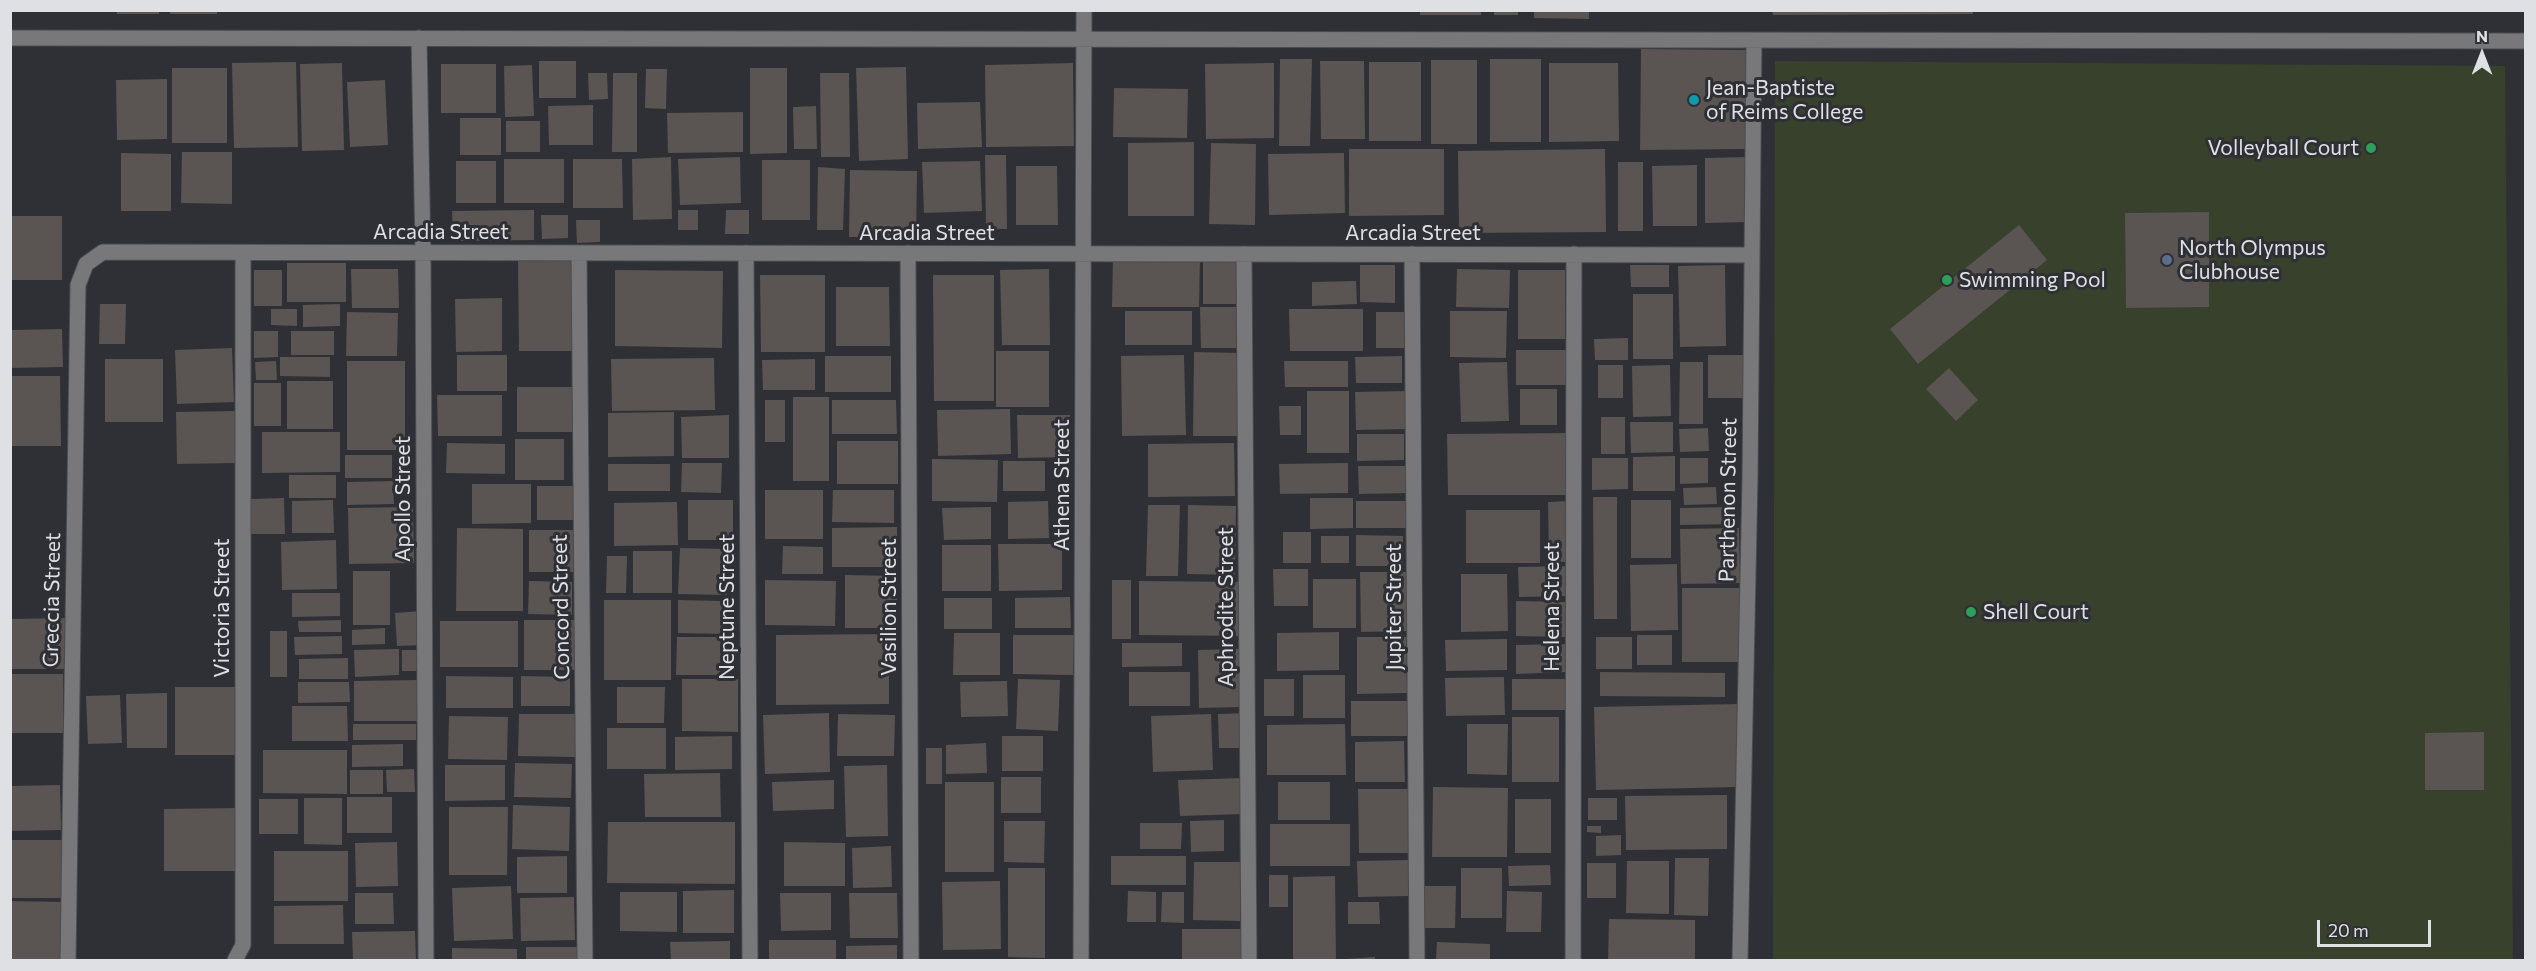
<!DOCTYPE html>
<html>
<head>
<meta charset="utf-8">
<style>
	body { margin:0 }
	#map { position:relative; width:2536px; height:971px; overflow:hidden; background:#2f3035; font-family:Commissioner,sans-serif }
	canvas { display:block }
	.frame { position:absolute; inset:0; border:12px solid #dfe0e3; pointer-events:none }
	.north { position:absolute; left:2452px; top:24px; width:60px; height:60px; -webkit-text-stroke:4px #2f3035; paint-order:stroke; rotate:0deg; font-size:16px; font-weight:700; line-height:24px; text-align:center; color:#dfe0e3 }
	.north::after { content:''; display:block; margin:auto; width:21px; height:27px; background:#dfe0e3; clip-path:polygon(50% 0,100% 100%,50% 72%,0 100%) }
	.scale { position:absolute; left:2317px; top:920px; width:114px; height:27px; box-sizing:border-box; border:3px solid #dfe0e3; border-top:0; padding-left:8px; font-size:18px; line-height:21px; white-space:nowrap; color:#dfe0e3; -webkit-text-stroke:4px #2f3035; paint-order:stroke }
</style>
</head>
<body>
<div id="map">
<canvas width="2536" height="971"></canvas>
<div class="frame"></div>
<div class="north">N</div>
<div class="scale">20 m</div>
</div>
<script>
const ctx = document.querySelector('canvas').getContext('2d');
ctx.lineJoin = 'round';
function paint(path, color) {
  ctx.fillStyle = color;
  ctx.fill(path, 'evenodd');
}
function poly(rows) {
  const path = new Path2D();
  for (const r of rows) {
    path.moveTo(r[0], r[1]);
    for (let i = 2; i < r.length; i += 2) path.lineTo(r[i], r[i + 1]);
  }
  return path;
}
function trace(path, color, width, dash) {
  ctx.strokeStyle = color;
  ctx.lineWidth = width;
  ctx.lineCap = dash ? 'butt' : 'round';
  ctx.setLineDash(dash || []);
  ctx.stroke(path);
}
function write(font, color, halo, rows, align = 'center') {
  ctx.font = font + ' Commissioner,sans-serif';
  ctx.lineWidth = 6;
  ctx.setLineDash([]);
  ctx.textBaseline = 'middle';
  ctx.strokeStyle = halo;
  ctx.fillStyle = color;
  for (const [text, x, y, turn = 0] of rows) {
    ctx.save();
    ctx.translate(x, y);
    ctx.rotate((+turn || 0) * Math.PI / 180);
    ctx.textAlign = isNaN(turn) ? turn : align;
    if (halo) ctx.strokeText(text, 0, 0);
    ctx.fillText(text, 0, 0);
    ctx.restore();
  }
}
const green = poly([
	[1775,61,2505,66,2513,960,1773,960]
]);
const building = poly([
	[117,10,159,10,159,14,117,14],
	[170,10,217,10,217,14,170,14],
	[1420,10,1481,10,1481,15,1420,15],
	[1494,10,1518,10,1518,15,1494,15],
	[1534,10,1589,10,1589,19,1534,18],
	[1772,10,1973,10,1973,14,1773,15],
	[1641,49,1746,50,1748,149,1640,150],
	[1280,59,1312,59,1310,146,1279,146],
	[1490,59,1541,59,1541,142,1490,142],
	[1431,60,1477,60,1477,144,1431,144],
	[539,61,576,61,576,98,539,98],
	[1320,61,1364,61,1365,139,1321,139],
	[296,62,298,147,234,148,232,63],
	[1369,62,1421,62,1421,141,1369,141],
	[342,63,344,150,302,151,300,64],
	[1073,63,1074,146,986,147,985,65],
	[1274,63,1274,138,1206,139,1205,64],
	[1549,63,1618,63,1619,141,1549,142],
	[441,64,496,64,496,113,441,113],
	[532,65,534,116,505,117,504,66],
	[906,67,908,159,859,161,856,68],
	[172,68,227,68,227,143,172,143],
	[750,68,787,68,787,153,750,154],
	[646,69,667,69,666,109,645,108],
	[588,73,607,73,608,99,589,100],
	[613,73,637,73,637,152,612,152],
	[820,73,849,73,850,157,821,157],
	[167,79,167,139,117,140,116,80],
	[385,80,388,145,350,147,347,82],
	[1114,88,1188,89,1187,138,1113,137],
	[980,102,982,147,918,149,917,103],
	[593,105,593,145,549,145,548,106],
	[816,106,817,149,794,149,793,107],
	[743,112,743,152,668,153,667,113],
	[460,118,501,118,501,155,460,155],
	[506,121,540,121,540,152,506,152],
	[1194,142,1194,216,1128,216,1128,143],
	[1211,143,1256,144,1255,225,1209,224],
	[1349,149,1444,149,1444,215,1349,216],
	[1605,149,1606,232,1459,233,1458,151],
	[182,152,232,152,232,204,181,203],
	[121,153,171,154,171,211,121,211],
	[1344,153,1345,213,1269,215,1268,154],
	[985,155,1006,155,1007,229,986,229],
	[671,157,672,219,633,220,632,159],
	[740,157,741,203,680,205,678,159],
	[1749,157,1749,222,1705,223,1705,158],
	[504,159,564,159,564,203,504,203],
	[573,159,622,159,623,208,573,208],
	[762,160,810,160,810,220,762,220],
	[456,161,496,161,496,203,456,203],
	[980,161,982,211,924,213,922,162],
	[1618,162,1643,162,1643,231,1618,231],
	[1697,165,1697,226,1653,226,1652,166],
	[1016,166,1057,166,1058,225,1016,225],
	[818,167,845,169,843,230,817,230],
	[850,170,917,171,916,237,849,237],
	[534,210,534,240,453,241,452,211],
	[678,210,698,210,698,230,678,230],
	[726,210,749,210,749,234,725,234],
	[2209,212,2209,307,2126,308,2125,213],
	[541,215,568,215,568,238,542,239],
	[10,216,62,216,62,280,10,280],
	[576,220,600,220,600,242,577,243],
	[2019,225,2047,260,1918,364,1890,329],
	[1113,256,1200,257,1199,307,1112,307],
	[1203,258,1241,258,1241,304,1203,304],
	[575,259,576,351,519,351,518,260],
	[287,263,346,263,346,302,287,302],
	[1360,265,1395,265,1395,303,1360,302],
	[1630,265,1669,265,1669,287,1631,287],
	[1725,265,1726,346,1680,347,1678,266],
	[351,269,398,269,399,308,352,308],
	[1049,269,1050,345,1002,345,1000,270],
	[1457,269,1510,270,1509,308,1456,307],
	[254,270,282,270,282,306,254,306],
	[615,270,723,271,722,348,615,346],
	[1518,270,1565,270,1565,339,1518,339],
	[760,275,825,275,825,352,761,352],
	[933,275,994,275,994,401,934,401],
	[1356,281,1357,304,1312,306,1312,282],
	[836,287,889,287,890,346,836,346],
	[1633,294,1673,294,1673,359,1633,359],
	[502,298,502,351,456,352,455,299],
	[100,304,126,304,125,344,99,344],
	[340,304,340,326,303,327,303,305],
	[1200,307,1243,307,1243,348,1201,348],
	[271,309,297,309,297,326,271,325],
	[1289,309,1363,309,1363,351,1290,351],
	[1125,311,1192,311,1192,345,1125,345],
	[1450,311,1507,311,1506,358,1450,357],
	[347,312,398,313,397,356,346,356],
	[1376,312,1408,312,1408,348,1376,348],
	[62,329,63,367,10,368,10,330],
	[254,331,278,331,278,357,254,358],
	[291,331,334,331,334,355,291,355],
	[1628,338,1628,360,1595,360,1594,339],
	[232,348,234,402,177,404,175,350],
	[1516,350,1571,350,1571,385,1516,385],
	[996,351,1049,351,1049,407,996,407],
	[1194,352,1242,353,1240,436,1193,436],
	[457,355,507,355,507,391,457,391],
	[1184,355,1186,435,1122,436,1121,356],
	[1708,355,1743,355,1743,398,1708,398],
	[825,356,891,356,891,392,825,392],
	[1402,356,1402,383,1356,383,1355,357],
	[280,357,330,357,330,377,280,376],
	[714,358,715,410,612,411,611,359],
	[105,359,163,359,163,422,105,422],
	[815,359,815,390,763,390,762,360],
	[276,361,277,380,256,380,255,362],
	[347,361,405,361,405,450,347,450],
	[1284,361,1348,361,1348,387,1285,387],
	[1507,362,1509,421,1461,422,1459,363],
	[1680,362,1703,362,1703,424,1679,424],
	[1598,365,1623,365,1623,398,1598,398],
	[1670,365,1671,416,1633,417,1632,366],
	[1949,368,1978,400,1956,421,1926,389],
	[10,376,60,376,61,446,10,446],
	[287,381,333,381,333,429,287,429],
	[254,383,281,383,281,426,254,426],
	[517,387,573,387,573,432,517,432],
	[1520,389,1557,389,1557,425,1520,425],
	[1307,391,1349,391,1349,453,1307,453],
	[1407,391,1408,429,1356,430,1355,392],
	[437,395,502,395,502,436,438,436],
	[793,397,829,397,829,481,793,481],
	[765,400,785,400,785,442,765,442],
	[832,400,896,400,897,434,832,434],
	[1279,406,1301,406,1301,435,1280,435],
	[1010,409,1011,454,938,456,937,410],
	[237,411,237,463,177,464,176,412],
	[674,412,674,456,608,457,608,413],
	[729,415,729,458,682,458,681,417],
	[1017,415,1070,415,1070,457,1018,458],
	[1601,417,1625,417,1625,454,1601,454],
	[1630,422,1673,422,1673,452,1631,453],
	[1708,428,1709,451,1680,452,1679,429],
	[262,432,340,432,340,472,262,473],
	[1571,433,1571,495,1448,495,1447,434],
	[1357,434,1404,434,1404,460,1357,461],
	[515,439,564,439,564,480,515,480],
	[837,441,898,441,898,484,837,484],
	[447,443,505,444,505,474,446,473],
	[1234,443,1235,496,1148,497,1148,444],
	[345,455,392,455,392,478,345,478],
	[1675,456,1675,491,1633,491,1633,457],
	[1592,458,1628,458,1628,489,1592,490],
	[1680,458,1708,458,1708,483,1680,484],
	[932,459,998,460,997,502,932,501],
	[1003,461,1045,461,1045,491,1003,491],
	[682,463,722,463,721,493,681,492],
	[1348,463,1348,493,1280,494,1279,464],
	[608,464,670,464,670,491,608,491],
	[1358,466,1411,466,1411,493,1359,494],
	[289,475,336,475,336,498,289,498],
	[393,481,394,504,347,505,347,482],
	[472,484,531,484,531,523,472,524],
	[537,486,575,486,575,520,537,520],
	[1716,487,1717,504,1684,505,1683,488],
	[765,490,823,490,823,539,765,539],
	[833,490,894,490,894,523,832,522],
	[1593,497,1617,497,1617,619,1594,619],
	[284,498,285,534,251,534,251,499],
	[1310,498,1353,498,1353,528,1310,529],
	[333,500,334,533,292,533,292,501],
	[688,500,733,500,733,540,688,540],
	[1631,500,1671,500,1671,558,1631,558],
	[1048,501,1049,538,1008,539,1008,502],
	[1356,501,1409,501,1409,528,1356,528],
	[1569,501,1570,562,1549,562,1548,502],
	[677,502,678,545,614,546,614,503],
	[1148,505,1180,505,1178,576,1146,576],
	[1188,505,1236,506,1235,575,1187,574],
	[413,507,414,563,349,564,348,508],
	[991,507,991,539,944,540,942,508],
	[1734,507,1735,524,1680,525,1680,508],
	[1466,510,1540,510,1540,563,1466,563],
	[897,527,898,567,832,567,832,528],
	[457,528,523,529,523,611,456,611],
	[1739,528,1740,583,1681,584,1680,529],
	[529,530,574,530,574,572,529,572],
	[1283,532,1311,532,1311,563,1283,563],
	[1356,535,1403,536,1403,566,1356,566],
	[1321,536,1349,536,1349,563,1321,563],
	[336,540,337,589,282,590,281,542],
	[998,544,1062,544,1062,590,999,591],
	[942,545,991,545,991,591,942,591],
	[783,546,823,547,823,574,782,574],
	[680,548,729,549,727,595,678,594],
	[633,551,672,551,672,593,633,593],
	[607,556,627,556,626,593,606,593],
	[1677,564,1678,630,1631,631,1630,565],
	[1570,566,1571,596,1519,597,1518,567],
	[1273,569,1308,569,1308,606,1274,606],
	[353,571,390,571,390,625,353,625],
	[1360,572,1408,572,1409,631,1361,632],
	[1461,574,1507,574,1508,631,1461,632],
	[845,575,897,576,897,628,845,628],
	[1313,579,1356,579,1356,628,1313,628],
	[765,580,836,581,835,626,765,625],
	[1112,580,1131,580,1131,639,1112,639],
	[529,581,572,582,572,615,528,614],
	[1139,581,1244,582,1243,636,1139,635],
	[1682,588,1743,588,1743,662,1682,662],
	[292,593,340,593,340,616,292,617],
	[1070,597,1071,628,1015,628,1015,598],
	[944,598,992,598,992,629,944,629],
	[604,600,671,600,671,680,604,680],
	[678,600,722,601,721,634,678,633],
	[1516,601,1566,602,1566,637,1516,636],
	[422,611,424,645,397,646,395,613],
	[65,618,65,669,10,669,10,619],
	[341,620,341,632,299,632,298,621],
	[524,620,578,620,577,670,524,670],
	[440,621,518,621,518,667,440,667],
	[385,628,385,644,352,645,352,630],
	[270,631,287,631,287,677,270,677],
	[1339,632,1339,670,1277,671,1277,633],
	[954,633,1000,633,1000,675,953,675],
	[889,634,889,704,776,705,776,635],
	[1013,635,1074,635,1073,675,1013,674],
	[1637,635,1672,635,1672,665,1637,665],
	[342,636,342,654,295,655,294,637],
	[677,637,721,637,720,675,676,675],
	[1357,637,1406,637,1407,693,1357,694],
	[1596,637,1632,637,1632,669,1596,669],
	[1507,639,1507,670,1446,671,1445,640],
	[1122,643,1182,643,1182,666,1122,667],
	[1565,644,1566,672,1516,674,1516,645],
	[399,649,399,675,355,677,354,650],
	[1239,649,1241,707,1199,708,1198,650],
	[402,650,420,650,420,671,402,671],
	[348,658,348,679,299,679,299,659],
	[1129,672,1190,672,1190,706,1129,706],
	[1600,672,1725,673,1725,697,1600,696],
	[10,674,63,674,63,733,10,733],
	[1303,675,1345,675,1345,718,1303,718],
	[446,676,513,677,513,708,446,708],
	[521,676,570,677,570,706,521,706],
	[1504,677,1505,715,1446,716,1445,678],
	[682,679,738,679,738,732,682,731],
	[1018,679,1060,680,1058,731,1016,729],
	[1264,679,1294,679,1294,716,1264,716],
	[1512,679,1565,679,1565,710,1512,710],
	[418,680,419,721,354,721,354,681],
	[1007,681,1008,716,961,717,960,682],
	[298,682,349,682,350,702,298,703],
	[175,687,236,687,235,755,175,755],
	[617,687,665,687,664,723,617,723],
	[167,693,167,748,127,748,126,694],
	[120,695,122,743,88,744,86,696],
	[1351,701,1412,701,1412,736,1351,736],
	[1738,704,1739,787,1596,790,1594,707],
	[292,706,347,706,348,741,292,741],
	[829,713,830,772,765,774,763,715],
	[1247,713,1247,748,1219,748,1218,714],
	[519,714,575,714,575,757,518,756],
	[838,714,895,715,894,756,837,756],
	[1211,714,1213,770,1153,772,1151,716],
	[449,716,508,717,507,760,448,759],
	[1512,717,1559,717,1559,782,1512,782],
	[353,724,416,724,416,740,353,740],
	[1345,724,1346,775,1267,775,1267,725],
	[1467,724,1508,724,1507,775,1467,774],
	[607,728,666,728,666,769,607,769],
	[2484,732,2484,790,2425,790,2425,733],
	[732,736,732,769,675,770,675,737],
	[1002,736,1043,736,1043,771,1002,771],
	[1404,741,1405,782,1355,782,1355,742],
	[986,743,987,773,946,774,946,745],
	[403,744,403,766,352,767,352,745],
	[926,748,942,748,942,784,926,784],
	[263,750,347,750,347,794,263,793],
	[515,763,572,764,571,798,514,797],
	[445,765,505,765,505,800,445,801],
	[887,765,888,836,846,837,844,766],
	[414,769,415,792,387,792,386,770],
	[350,770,383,770,383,794,350,794],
	[720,773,721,817,645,817,644,774],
	[1001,777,1041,777,1041,813,1001,813],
	[1244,778,1244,814,1180,816,1178,780],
	[834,780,834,809,773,811,772,782],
	[945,782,994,782,994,872,945,872],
	[1278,782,1330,782,1330,820,1278,820],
	[60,785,61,830,10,831,10,786],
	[1433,787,1508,788,1507,857,1432,857],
	[1358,789,1408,789,1409,853,1359,853],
	[1727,795,1727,849,1626,850,1625,796],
	[347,797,392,797,392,833,347,833],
	[304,798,342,798,342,845,304,844],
	[1588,798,1617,798,1617,820,1588,820],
	[259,799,298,799,298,834,259,834],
	[1515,799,1551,799,1551,853,1515,853],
	[513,805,570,807,569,851,512,849],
	[449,807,508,807,507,875,449,875],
	[238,808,238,871,164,871,164,809],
	[1224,820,1224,851,1191,852,1190,821],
	[1004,821,1045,821,1044,863,1004,862],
	[608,822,735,822,735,884,607,883],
	[1140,823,1182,823,1181,849,1140,849],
	[1270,824,1350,824,1350,866,1270,866],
	[1587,826,1601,826,1601,833,1587,832],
	[1621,835,1621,855,1596,856,1596,836],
	[10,840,63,840,63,898,10,898],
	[397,842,398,886,356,887,355,843],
	[784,842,845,843,845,886,784,886],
	[891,846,892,887,853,888,852,848],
	[274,851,348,851,348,901,274,901],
	[567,856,567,893,517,893,517,857],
	[1111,856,1186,856,1186,885,1111,885],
	[1675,858,1709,858,1708,916,1674,915],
	[1408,860,1408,896,1358,897,1357,861],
	[1627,861,1669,861,1669,914,1626,913],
	[1194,862,1241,862,1240,921,1193,920],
	[1587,863,1616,863,1616,898,1587,898],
	[1550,865,1551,885,1509,886,1508,866],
	[1008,868,1045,868,1045,958,1008,957],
	[1461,868,1502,868,1502,918,1461,918],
	[1269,875,1288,875,1288,907,1269,907],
	[1335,876,1336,960,1293,960,1293,877],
	[1000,881,1001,949,943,950,942,882],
	[511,886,513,939,454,941,452,888],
	[1425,886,1456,886,1455,928,1425,928],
	[734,890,734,933,683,933,683,891],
	[1128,891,1156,892,1156,922,1127,922],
	[1507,891,1542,892,1541,932,1506,932],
	[620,892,677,892,677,932,620,931],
	[1162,892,1184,892,1184,923,1161,922],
	[355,893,393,893,394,924,355,924],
	[780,893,831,893,831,930,781,931],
	[849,893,897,893,898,938,850,938],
	[574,897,575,940,521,941,520,898],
	[10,901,62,902,61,960,10,960],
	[1348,902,1379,902,1380,924,1348,924],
	[343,905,344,944,274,944,274,906],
	[1609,919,1695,920,1695,960,1608,960],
	[1182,929,1241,929,1241,960,1182,960],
	[415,931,416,960,353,960,352,932],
	[769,940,836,940,836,960,769,960],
	[730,941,730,960,671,960,670,942],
	[1437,942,1490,944,1490,960,1436,960],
	[897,945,897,960,846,960,846,946],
	[526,947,582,947,582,960,526,960],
	[452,948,517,949,517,960,452,960],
	[1375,957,1375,960,1346,960,1346,959]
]);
const minor = poly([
	[10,38,2526,41],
	[419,38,423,253,426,960],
	[579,253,585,960],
	[746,253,750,960],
	[908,253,911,960],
	[1244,254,1249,960],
	[1412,254,1417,960],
	[68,960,78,285,86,264,103,252,1751,255],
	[235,960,243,945,243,253],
	[1081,960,1084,10],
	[1573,960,1574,254],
	[1740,960,1750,478,1754,41]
]);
const markers = [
	[1694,100,6,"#0f9aa8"],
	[2371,148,6,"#2e9e5b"],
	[2167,260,6,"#5c6f8a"],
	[1947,280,6,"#2e9e5b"],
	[1971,612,6,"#2e9e5b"]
];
const poiNames = [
	["Jean-Baptiste",1706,88],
	["of Reims College",1706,112],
	["Volleyball Court",2359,148,"right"],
	["North Olympus",2179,248],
	["Clubhouse",2179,272],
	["Swimming Pool",1959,280],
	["Shell Court",1983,612]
];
const streetNames = [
	["Arcadia Street",441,232],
	["Arcadia Street",927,233],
	["Arcadia Street",1413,233],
	["Athena Street",1062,485,-90],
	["Apollo Street",403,499,-90],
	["Parthenon Street",1728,500,-89],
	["Greccia Street",52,600,-89],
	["Concord Street",561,607,-91],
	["Neptune Street",727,607,-90],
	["Vasilion Street",889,607,-90],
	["Aphrodite Street",1226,607,-90],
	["Jupiter Street",1394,607,-90],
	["Helena Street",1552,607,-90],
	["Victoria Street",222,608,-90]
];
paint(green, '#37412c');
paint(building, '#5a5452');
trace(minor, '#4b4c51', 17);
trace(minor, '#78787b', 15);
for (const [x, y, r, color] of markers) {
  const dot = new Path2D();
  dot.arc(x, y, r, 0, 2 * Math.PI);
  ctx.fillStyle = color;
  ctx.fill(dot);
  trace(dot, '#2f3035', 2);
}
write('21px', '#dfe0e3', '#2f3035', poiNames, 'left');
write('21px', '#dfe0e3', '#2f3035', streetNames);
</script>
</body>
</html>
